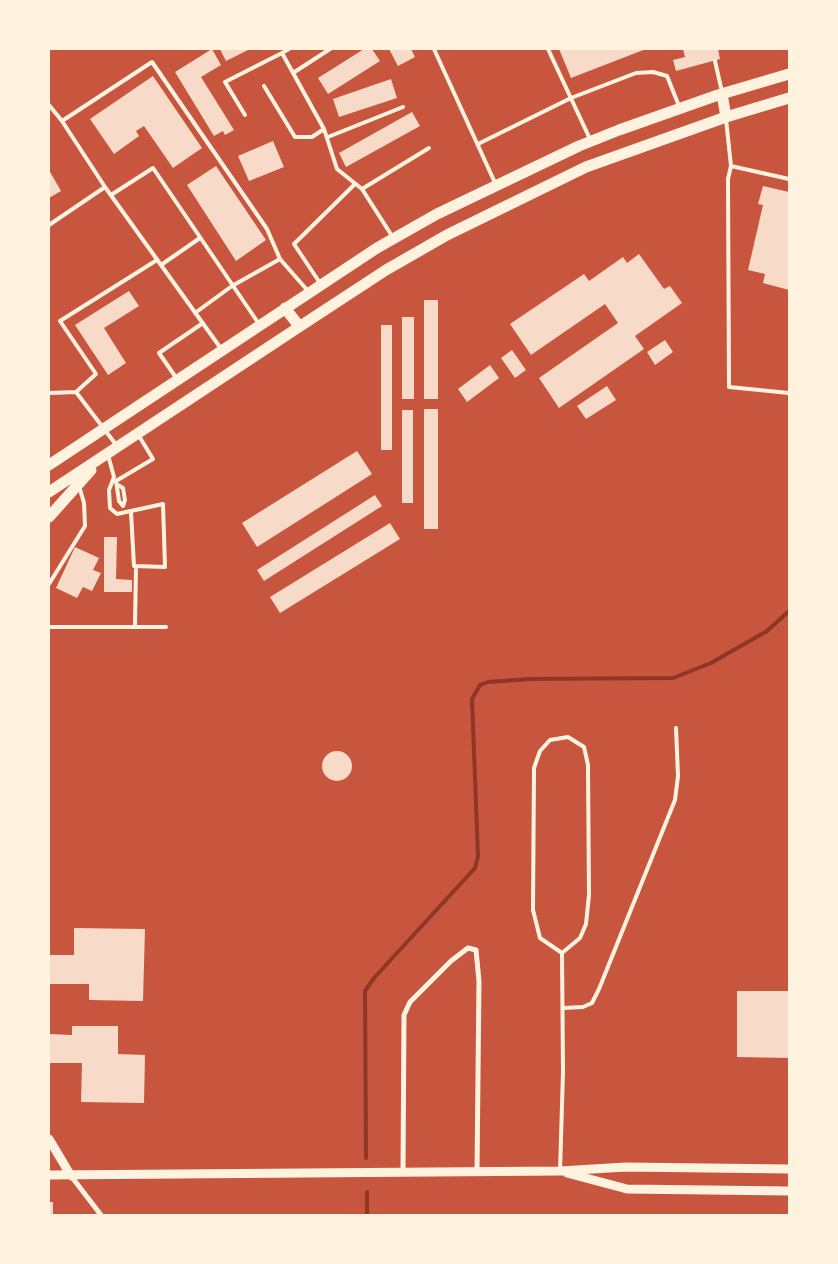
<!DOCTYPE html>
<html>
<head>
<meta charset="utf-8">
<style>
	body { margin:0 }
	#map { position:relative; width:838px; height:1264px; overflow:hidden; background:#c8553d; font-family:Mulish,sans-serif }
	canvas { display:block }
	.frame { position:absolute; inset:0; border:50px solid #fff3e0; pointer-events:none }
</style>
</head>
<body>
<div id="map">
<canvas width="838" height="1264"></canvas>
<div class="frame"></div>
</div>
<script>
const ctx = document.querySelector('canvas').getContext('2d');
ctx.lineJoin = 'round';
function poly(rows) {
  const path = new Path2D();
  for (const r of rows) {
    if (r.length === 3) {
      path.moveTo(r[0] + r[2], r[1]);
      path.arc(r[0], r[1], r[2], 0, 2 * Math.PI);
      continue;
    }
    path.moveTo(r[0], r[1]);
    for (let i = 2; i < r.length; i += 2) path.lineTo(r[i], r[i + 1]);
  }
  return path;
}
function trace(path, color, width, dash) {
  ctx.strokeStyle = color;
  ctx.lineWidth = width;
  ctx.lineCap = dash ? 'butt' : 'round';
  ctx.setLineDash(dash || []);
  ctx.stroke(path);
}
function paint(path, color) {
  ctx.fillStyle = color;
  ctx.fill(path, 'evenodd');
}
const stream = poly([
	[366,1158,365,991,374,978,475,868,478,856,472,699,480,685,488,682,530,679,673,678,711,663,767,631,789,611],
	[367,1192,367,1215]
]);
const building = poly([
	[212,49,221,65,201,77,234,130,225,135,223,131,214,136,175,72],
	[220,49,250,49,226,61],
	[364,49,372,49,380,61,328,94,318,78],
	[389,49,411,49,415,57,398,66],
	[559,49,646,49,571,78],
	[683,49,718,49,720,59,676,71,673,60,685,57],
	[153,76,202,148,173,168,144,126,136,131,139,136,114,154,90,119],
	[391,79,397,98,339,117,333,99],
	[412,112,420,126,346,167,339,153],
	[273,141,284,167,249,181,238,156],
	[216,166,266,240,236,261,187,185],
	[49,170,61,191,49,198],
	[763,186,789,192,789,290,763,283,765,274,748,270,763,205,758,204],
	[639,254,664,289,670,286,682,303,635,336,644,349,559,408,539,378,618,323,605,304,531,355,510,324,584,274,589,281,623,257,627,263],
	[129,291,139,306,104,328,126,363,108,375,75,325],
	[424,300,438,300,438,399,424,399],
	[402,317,414,317,414,399,402,399],
	[381,325,392,325,392,450,381,450],
	[665,340,673,352,655,365,647,352],
	[512,350,526,370,515,378,501,358],
	[490,365,499,378,467,402,458,389],
	[607,386,616,400,586,419,577,406],
	[424,409,438,409,438,529,424,529],
	[402,410,413,410,413,503,402,503],
	[357,451,372,474,257,547,242,523],
	[375,495,382,506,264,581,257,570],
	[390,523,400,539,280,613,270,597],
	[104,537,117,537,116,579,132,580,132,592,104,592],
	[75,547,99,558,93,570,101,573,92,591,83,587,77,598,56,588],
	[337,766,15],
	[74,928,145,929,143,1001,89,1000,89,984,49,984,49,955,74,955],
	[737,991,789,991,789,1058,737,1057],
	[72,1026,118,1026,118,1054,145,1055,144,1103,81,1102,82,1063,49,1063,49,1034,72,1035],
	[49,1202,53,1202,53,1215,49,1215]
]);
const service = poly([
	[434,49,496,185],
	[548,49,590,139],
	[282,53,289,49],
	[715,61,722,92],
	[293,73,330,49],
	[264,86,295,137,312,137,324,129],
	[49,105,62,121],
	[245,115,225,82,282,53,324,129,337,169,362,189,392,236],
	[726,119,731,166,728,179,729,387,789,393],
	[328,137,403,107],
	[478,144,571,98,636,73,653,72,667,76,679,106],
	[731,166,789,179],
	[105,187,62,121,152,62,267,229,280,259],
	[362,189,429,148],
	[111,195,153,168,259,324],
	[49,225,105,187,222,350],
	[161,265,200,238],
	[320,283,294,244,355,184],
	[195,313,232,286,280,259,308,291],
	[177,379,159,353,203,323],
	[76,392,96,374,60,321,157,260],
	[49,393,76,392,117,446],
	[108,455,114,477,109,490,110,508,117,514,163,504,165,567,134,566,131,512],
	[116,481,153,459,139,436],
	[116,481,119,501,123,506,125,500,123,488,118,485],
	[49,584,85,526,84,503,79,486],
	[49,627,166,627],
	[135,627,136,566],
	[568,737,584,747,588,765,589,895,586,924,580,938,562,953,540,938,533,910,534,768,540,751,550,740,568,737],
	[563,1008,583,1007,592,1003,599,989,675,800,678,776,676,728],
	[560,1171,563,1072,562,953]
]);
const minor = poly([
	[403,1171,404,1015,410,1002,451,961,468,948,476,950,479,981,477,1171],
	[71,1176,101,1215]
]);
const tertiary = poly([
	[49,1139,71,1176],
	[567,1173,627,1189,789,1191],
	[49,1175,560,1171,626,1167,789,1169]
]);
const primary = poly([
	[722,94,726,117],
	[285,308,299,326],
	[49,465,377,248,437,214,579,146,619,130,718,95,789,74],
	[49,492,305,323,386,270,447,235,586,167,726,117,789,98],
	[49,517,91,470]
]);
trace(stream, '#8f3625', 4);
paint(building, '#f7dbc8');
trace(service, '#fff3e0', 4);
trace(minor, '#fff3e0', 5);
trace(tertiary, '#fff3e0', 9);
trace(primary, '#fff3e0', 11);
</script>
</body>
</html>
